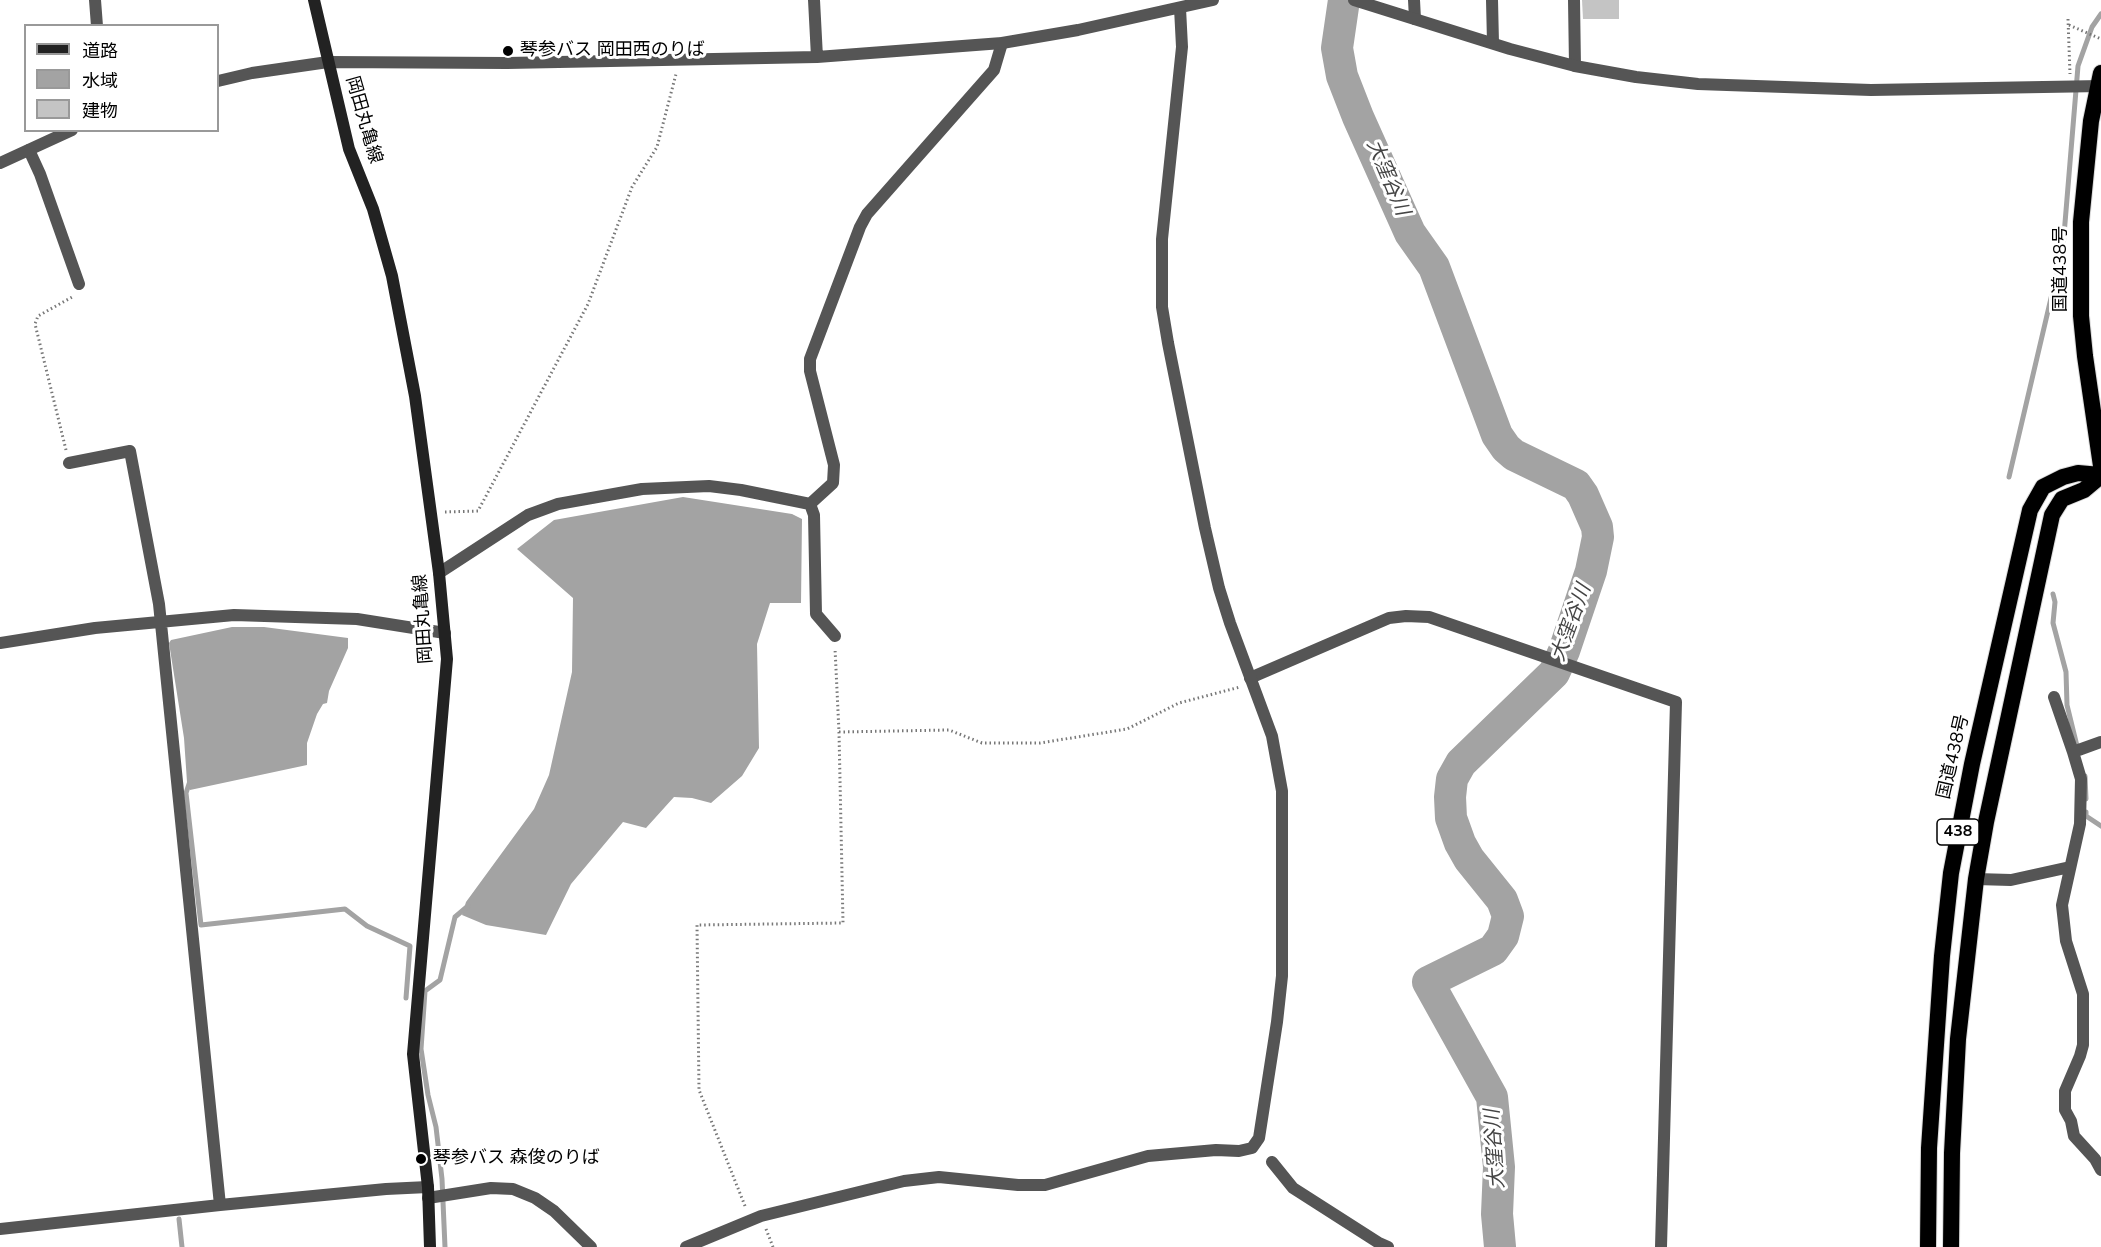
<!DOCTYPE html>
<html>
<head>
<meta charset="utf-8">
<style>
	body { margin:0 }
	#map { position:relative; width:2101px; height:1247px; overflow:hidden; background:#fff; font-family:"Nunito Sans","Noto Sans JP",sans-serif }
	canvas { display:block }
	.legend { position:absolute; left:24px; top:24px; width:195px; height:108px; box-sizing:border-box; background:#fff; border:2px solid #999; margin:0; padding:8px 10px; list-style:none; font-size:18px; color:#000 }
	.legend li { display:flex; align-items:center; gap:12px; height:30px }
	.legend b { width:30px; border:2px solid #999 }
</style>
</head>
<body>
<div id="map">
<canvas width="2101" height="1247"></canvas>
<ul class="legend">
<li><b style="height:8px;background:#222"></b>道路</li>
<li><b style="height:16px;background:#a3a3a3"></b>水域</li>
<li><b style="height:16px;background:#c4c4c4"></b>建物</li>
</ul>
</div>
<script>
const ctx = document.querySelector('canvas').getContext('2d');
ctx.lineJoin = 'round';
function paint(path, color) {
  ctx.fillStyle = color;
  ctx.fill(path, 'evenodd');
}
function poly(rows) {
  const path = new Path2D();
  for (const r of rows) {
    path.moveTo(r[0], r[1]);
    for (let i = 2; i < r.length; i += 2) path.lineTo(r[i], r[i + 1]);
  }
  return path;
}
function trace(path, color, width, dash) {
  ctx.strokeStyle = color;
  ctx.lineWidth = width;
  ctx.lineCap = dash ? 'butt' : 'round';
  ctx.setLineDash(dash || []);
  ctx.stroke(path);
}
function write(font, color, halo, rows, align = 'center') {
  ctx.font = font + ' "Nunito Sans","Noto Sans JP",sans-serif';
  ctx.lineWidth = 6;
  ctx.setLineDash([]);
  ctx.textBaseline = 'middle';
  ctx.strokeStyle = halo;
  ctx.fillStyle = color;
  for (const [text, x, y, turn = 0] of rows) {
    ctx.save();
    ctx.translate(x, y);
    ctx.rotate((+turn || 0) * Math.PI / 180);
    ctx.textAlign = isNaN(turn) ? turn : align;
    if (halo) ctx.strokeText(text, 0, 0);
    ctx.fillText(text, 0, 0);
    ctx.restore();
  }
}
const water = poly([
	[683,497,792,514,802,519,801,603,770,603,757,644,759,748,742,776,711,803,692,798,674,797,646,828,623,822,571,884,546,935,486,925,462,915,466,902,534,809,549,775,572,672,573,598,517,549,554,520],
	[232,627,264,627,348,638,348,648,329,691,327,703,323,704,317,714,307,743,307,765,190,790,187,782,184,738,169,643,171,640]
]);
const stream = poly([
	[2009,477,2063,247,2078,66,2092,27,2101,14],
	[2053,594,2055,602,2053,623,2066,672,2067,705,2078,750],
	[2085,776,2086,799],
	[190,781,186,793,201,925,345,909,367,926,410,946,406,998],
	[2086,812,2086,816,2101,826],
	[179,1219,182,1247],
	[445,1247,442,1179,436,1127,428,1095,421,1049,425,991,440,980,455,917,468,906]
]);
const river = poly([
	[1344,0,1337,48,1342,76,1358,117,1410,233,1434,267,1497,435,1506,448,1514,455,1576,485,1583,495,1597,527,1598,537,1591,571,1564,651,1554,673,1461,763,1452,779,1450,797,1451,818,1460,843,1469,859,1502,900,1508,916,1503,936,1493,950,1428,982,1492,1097,1499,1167,1497,1214,1500,1247]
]);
const building = poly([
	[1582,0,1619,0,1619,19,1583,19]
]);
const path = poly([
	[2068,19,2070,74],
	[2069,25,2101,39],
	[66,450,35,324,38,316,74,296],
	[445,512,478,511,588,304,632,187,657,147,676,74],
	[839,732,949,730,982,743,1040,743,1127,729,1179,703,1240,687],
	[745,1206,699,1090,697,925,843,923,839,732,835,648],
	[766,1229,773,1247]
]);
const minor = poly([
	[95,0,97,26],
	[1414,0,1415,19],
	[1492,0,1493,43],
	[1574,0,1575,66],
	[29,150,40,174,79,284],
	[69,463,130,451,159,604,220,1205],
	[810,504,833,483,834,465,810,371,810,359,860,227,867,214,994,70,1002,43],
	[810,504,814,515,816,614,835,636],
	[439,573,528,515,558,504,642,489,709,486,741,490,810,504],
	[0,643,95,628,234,615,357,619,445,633],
	[1250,678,1389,618,1406,616,1429,617,1676,702,1661,1247],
	[2054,697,2073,752],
	[2101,742,2073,752,2081,779,2080,824,2062,905,2066,941,2083,994,2083,1045,2080,1056,2065,1091,2065,1110,2071,1121,2074,1136,2095,1159,2101,1170],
	[1976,879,2011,880,2070,867],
	[1272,1162,1293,1188,1379,1243,1388,1247],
	[0,1229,220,1205,386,1189,428,1187]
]);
const tertiary = poly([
	[814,0,817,57],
	[1354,0,1510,49,1575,66,1636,77,1698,84,1871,90,2101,86],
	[218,81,252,73,328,62,507,63,817,57,1002,43,1078,30,1213,0],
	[0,163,72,130],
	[428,1198,491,1188,513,1189,535,1198,554,1211,591,1247],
	[686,1247,761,1216,904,1181,939,1177,1018,1185,1045,1185,1148,1156,1216,1150,1239,1151,1252,1148,1259,1138,1277,1022,1282,976,1282,791,1272,736,1230,623,1219,588,1205,528,1168,343,1162,307,1162,239,1182,47,1180,8]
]);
const secondary = poly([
	[314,0,349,149,373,209,392,276,415,396,439,573,447,659,413,1054,428,1187,430,1247]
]);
const trunk = poly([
	[2101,73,2091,121,2081,222,2081,316,2085,356,2101,466],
	[1928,1247,1929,1148,1942,956,1951,873,1972,764,2030,510,2043,487,2063,477,2078,473,2101,475],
	[1951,1247,1952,1153,1958,1039,1976,879,1986,822,2052,515,2062,499,2084,490,2101,476]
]);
const markers = [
	[508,51,6,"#000"],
	[421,1159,6,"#000"]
];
const shields = [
	[1958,832,42]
];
const shieldNames = [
	["438",1958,832]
];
const poiNames = [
	["琴参バス 岡田西のりば",520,51],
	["琴参バス 森俊のりば",433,1159]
];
const streetNames = [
	["岡田丸亀線",363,120,74],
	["国道438号",2062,269,-90],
	["岡田丸亀線",424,619,-94],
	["国道438号",1954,757,-77]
];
const waterNames = [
	["大窪谷川",1387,178,67],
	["大窪谷川",1572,623,-70],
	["大窪谷川",1496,1149,-94]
];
paint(water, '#a3a3a3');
trace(stream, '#a3a3a3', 5);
trace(river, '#a3a3a3', 32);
paint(building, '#c4c4c4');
trace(trunk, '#dbdbdb', 18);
trace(path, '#777', 3, [1.5, 3]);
trace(minor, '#555', 12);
trace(tertiary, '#555', 12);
trace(secondary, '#222', 12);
trace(trunk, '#000', 16);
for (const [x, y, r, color] of markers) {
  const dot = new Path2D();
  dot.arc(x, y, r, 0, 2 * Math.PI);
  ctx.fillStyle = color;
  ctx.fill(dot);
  trace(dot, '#fff', 2);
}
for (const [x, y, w] of shields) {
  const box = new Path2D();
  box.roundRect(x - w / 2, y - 13, w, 26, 4.5);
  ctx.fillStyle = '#fff';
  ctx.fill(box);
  trace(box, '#000', 1.5);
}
write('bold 16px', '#000', null, shieldNames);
write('18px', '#000', '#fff', poiNames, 'left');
write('18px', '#000', '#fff', streetNames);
write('italic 20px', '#444', '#fff', waterNames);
</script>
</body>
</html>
